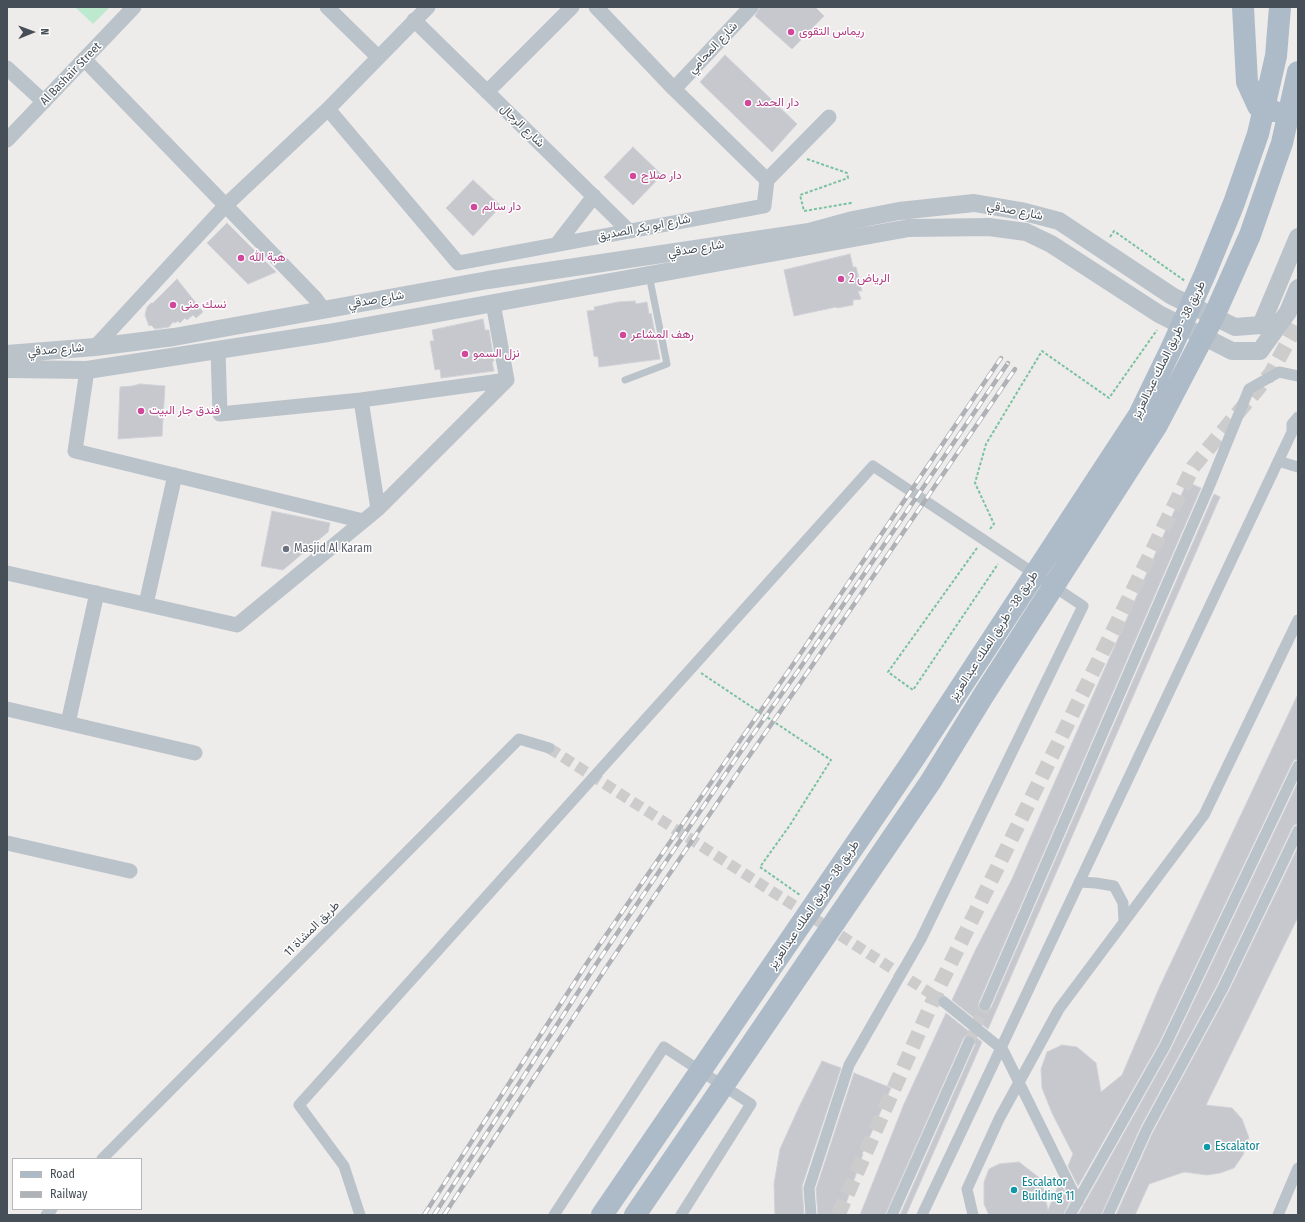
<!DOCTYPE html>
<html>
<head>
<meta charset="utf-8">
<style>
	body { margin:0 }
	#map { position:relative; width:1305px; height:1222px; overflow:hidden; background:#eeebeb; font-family:"Fira Sans Condensed",sans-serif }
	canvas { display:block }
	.frame { position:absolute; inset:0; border:8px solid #464f57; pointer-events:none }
	.legend { position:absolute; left:12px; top:1158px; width:130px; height:52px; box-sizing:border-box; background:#fff; border:1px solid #b5b9bc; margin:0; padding:5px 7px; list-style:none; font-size:12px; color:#464f57 }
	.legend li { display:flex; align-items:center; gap:8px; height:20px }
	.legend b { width:20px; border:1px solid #b5b9bc }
	.north { position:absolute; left:12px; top:12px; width:40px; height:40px; -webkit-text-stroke:3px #fff; paint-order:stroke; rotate:89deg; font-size:11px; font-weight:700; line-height:16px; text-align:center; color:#464f57 }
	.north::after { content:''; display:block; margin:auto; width:14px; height:18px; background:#464f57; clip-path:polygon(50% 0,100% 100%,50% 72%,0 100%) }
</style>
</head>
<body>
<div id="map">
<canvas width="1305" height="1222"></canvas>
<div class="frame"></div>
<ul class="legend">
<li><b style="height:5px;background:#adbbc8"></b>Road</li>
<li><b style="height:5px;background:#aeb1b5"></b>Railway</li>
</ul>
<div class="north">N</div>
</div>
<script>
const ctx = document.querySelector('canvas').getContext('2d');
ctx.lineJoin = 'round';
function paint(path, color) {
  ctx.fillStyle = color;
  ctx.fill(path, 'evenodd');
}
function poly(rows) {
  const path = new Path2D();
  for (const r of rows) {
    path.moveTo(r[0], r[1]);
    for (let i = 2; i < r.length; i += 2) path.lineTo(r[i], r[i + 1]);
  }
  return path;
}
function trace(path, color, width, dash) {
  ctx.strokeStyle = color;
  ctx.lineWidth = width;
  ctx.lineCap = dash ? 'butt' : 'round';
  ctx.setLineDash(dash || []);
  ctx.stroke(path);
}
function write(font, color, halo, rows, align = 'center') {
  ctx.font = font + ' "Fira Sans Condensed",Vazirmatn,sans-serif';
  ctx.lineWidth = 3;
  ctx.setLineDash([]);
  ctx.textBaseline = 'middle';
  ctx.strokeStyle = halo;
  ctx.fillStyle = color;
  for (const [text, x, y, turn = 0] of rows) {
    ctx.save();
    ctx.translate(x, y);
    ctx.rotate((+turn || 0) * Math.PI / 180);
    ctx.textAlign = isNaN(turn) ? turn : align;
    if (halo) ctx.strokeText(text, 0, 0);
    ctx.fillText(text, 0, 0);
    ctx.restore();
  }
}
const green = poly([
	[75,7,110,7,93,24]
]);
const building = poly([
	[760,7,815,7,824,16,792,49,755,16,760,7],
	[725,55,797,124,772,152,700,82,725,55],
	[633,147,662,175,633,205,604,177,633,147],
	[473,180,501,206,473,236,446,208,473,180],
	[227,223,276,272,248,284,207,243,227,223],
	[850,254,853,267,856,267,862,291,858,291,861,299,853,300,853,305,837,308,836,307,794,316,784,270,850,254],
	[177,279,203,312,196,318,193,315,187,320,185,318,180,323,178,321,175,323,173,322,169,327,155,329,151,325,149,326,145,315,147,307,151,303,153,303,177,279],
	[635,301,636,304,647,302,649,314,651,313,660,359,599,367,598,357,594,356,587,311,595,310,594,307,618,302,635,301],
	[483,319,485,330,489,330,494,361,492,362,494,371,441,378,440,369,435,370,430,341,434,341,432,330,483,319],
	[140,384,165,386,162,436,118,439,120,387,132,386,140,384],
	[1187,482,1201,488,979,1002,978,1006,982,1011,986,1012,991,1008,1214,494,1220,497,988,1029,952,1000,975,951,1012,879,1187,482],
	[272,511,330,523,328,532,283,570,261,566,272,511],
	[1298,694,1298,759,1294,760,1292,763,1159,1043,1078,1186,1068,1166,1073,1154,1052,1113,1042,1088,1041,1069,1047,1052,1062,1045,1077,1047,1096,1063,1101,1092,1122,1075,1160,986,1298,694],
	[1298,782,1298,824,1294,825,1292,828,1217,985,1141,1126,1101,1215,1078,1215,1171,1049,1298,782],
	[1298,847,1298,917,1206,1105,1232,1108,1242,1119,1249,1138,1243,1155,1234,1168,1220,1173,1207,1175,1184,1172,1149,1184,1135,1215,1116,1215,1153,1132,1229,991,1298,847],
	[946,1013,982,1042,906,1215,900,1215,975,1045,975,1038,971,1035,965,1036,963,1039,885,1215,860,1215,904,1104,946,1013],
	[822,1061,841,1068,802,1186,804,1215,775,1215,774,1184,780,1149,800,1105,822,1061],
	[854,1073,891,1088,862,1154,863,1154,842,1215,818,1215,816,1189,854,1073],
	[1019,1162,1041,1179,1048,1210,1060,1182,1070,1201,1063,1215,989,1215,984,1204,984,1182,989,1169,999,1164,1019,1162]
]);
const pedestrianTunnel = poly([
	[549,748,944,1002],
	[969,1042,985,1005]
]);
const minorTunnel = poly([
	[838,1215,939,987,1193,467,1271,373,1298,323]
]);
const path = poly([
	[807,159,847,173,848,178,800,195,804,211,851,203,851,205],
	[1110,237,1114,231,1185,281],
	[990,529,994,524,975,483,986,444,1042,351,1109,398,1157,330],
	[977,548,888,672,913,690,998,564],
	[701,673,831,760,790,825,760,867,800,895]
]);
const service = poly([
	[625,380,667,364,649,275]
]);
const pedestrian = poly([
	[1278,461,1298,467],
	[1079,882,1096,883,1114,886,1123,903,1124,922],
	[944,1002,1003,1050,1078,1202],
	[985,1005,1209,487,1249,389,1279,372,1298,376],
	[102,1159,519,739,549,748],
	[46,1215,52,1209],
	[360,1215,344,1166,299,1105,873,466,1083,606,921,939,849,1065,809,1188,811,1215],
	[554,1215,664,1047,751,1104,681,1215],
	[892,1215,969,1042],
	[922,1215,1292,432,1292,424,1298,417],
	[973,1215,967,1189,999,1119,1059,1009,1204,815,1298,620],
	[1070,1215,1165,1046,1298,766],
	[1108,1215,1147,1129,1223,988,1298,831],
	[1278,1215,1298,1168]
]);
const minor = poly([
	[327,7,378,57],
	[596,7,674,89,767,180],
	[414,20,629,231],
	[84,59,315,298,324,310],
	[7,68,44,102],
	[674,89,751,7],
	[487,92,572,7],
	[328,109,458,263,764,206,767,180],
	[7,140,134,7],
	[767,180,829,117],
	[557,244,594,196],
	[493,303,507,380],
	[95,347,226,205,328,109,428,7],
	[218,350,220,414,361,400,507,380],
	[87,370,75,451,363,521],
	[361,400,378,509],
	[7,573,237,625,378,509,507,380],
	[146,604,175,475],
	[7,709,195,753],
	[68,723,97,593],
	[7,843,130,871]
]);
const tertiary = poly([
	[7,354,95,347,174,337,488,280,809,232,853,220,899,211,974,203,1021,211,1059,221,1172,296,1235,327,1261,325,1298,237],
	[7,369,87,370,328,333,909,228,989,227,1026,232,1051,244,1159,314,1232,351,1260,351,1288,312,1298,288]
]);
const primary = poly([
	[1243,7,1247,82,1258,106,1273,111],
	[602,1215,913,760,1139,415,1171,349,1205,274,1234,203,1258,134,1276,56,1280,7],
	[635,1215,931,781,983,696,1157,425,1214,316,1250,235,1282,143,1298,72]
]);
const rail = poly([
	[424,1215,589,960,730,755,792,666,1001,358],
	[434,1215,597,963,737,757,798,671,1008,363],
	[444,1215,606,968,745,762,805,676,1015,369]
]);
const markers = [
	[791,32,4,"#d1479c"],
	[748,103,4,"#d1479c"],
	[633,176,4,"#d1479c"],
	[474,207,4,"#d1479c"],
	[241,258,4,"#d1479c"],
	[841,279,4,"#d1479c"],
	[173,305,4,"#d1479c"],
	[623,335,4,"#d1479c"],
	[465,354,4,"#d1479c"],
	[141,411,4,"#d1479c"],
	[286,549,4,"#6b7280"],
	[1207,1147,4,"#0f9aa8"],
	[1014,1190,4,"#0f9aa8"]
];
const hotelNames = [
	["ريماس التقوى",799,32],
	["دار الحمد",756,103],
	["دار صلاح",641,176],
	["دار سالم",482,207],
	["هبة الله",249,258],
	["الرياض 2",849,279],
	["نسك منى",181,305],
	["رهف المشاعر",631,335],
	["نزل السمو",473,354],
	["فندق جار البيت",149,411]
];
const streetNames = [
	["شارع المحامي",713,48,-47],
	["Al Bashair Street",71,74,-46],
	["شارع الرجال",522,126,44],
	["شارع صدقي",1015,211,11],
	["شارع ابو بكر الصديق",644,228,-11],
	["شارع صدقي",696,249,-9],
	["شارع صدقي",376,300,-10],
	["شارع صدقي",56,350,-5],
	["طريق 38 - طريق الملك عبدالعزيز",1169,350,-64],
	["طريق 38 - طريق الملك عبدالعزيز",994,636,-57],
	["طريق 38 - طريق الملك عبدالعزيز",814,905,-56],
	["طريق المشاة 11",312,929,-45]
];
const worshipNames = [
	["Masjid Al Karam",294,549]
];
const cultureNames = [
	["Escalator",1215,1147],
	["Escalator",1022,1183],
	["Building 11",1022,1197]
];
paint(green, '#bde9ce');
paint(building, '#c7c8ce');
trace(building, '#d0d2d7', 1);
trace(pedestrianTunnel, '#cccccd', 11, [11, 5.5]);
trace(minorTunnel, '#cccccd', 15, [15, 8]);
trace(path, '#79c39e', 2, [3, 2]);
trace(service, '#bbc3ca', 7);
trace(pedestrian, '#bbc3ca', 11);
trace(minor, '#bbc3ca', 15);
trace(tertiary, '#bbc3ca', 18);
trace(primary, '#adbbc8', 22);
trace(rail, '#aeb1b5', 4.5);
trace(rail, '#fff', 3, [9]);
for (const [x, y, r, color] of markers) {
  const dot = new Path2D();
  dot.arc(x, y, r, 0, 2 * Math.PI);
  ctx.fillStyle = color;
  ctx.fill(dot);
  trace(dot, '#fff', 1.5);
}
write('12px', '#b23c85', '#fff', hotelNames, 'left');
write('12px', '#464f57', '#fff', streetNames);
write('12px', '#5b616d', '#fff', worshipNames, 'left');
write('12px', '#0d838f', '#fff', cultureNames, 'left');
</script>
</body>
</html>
